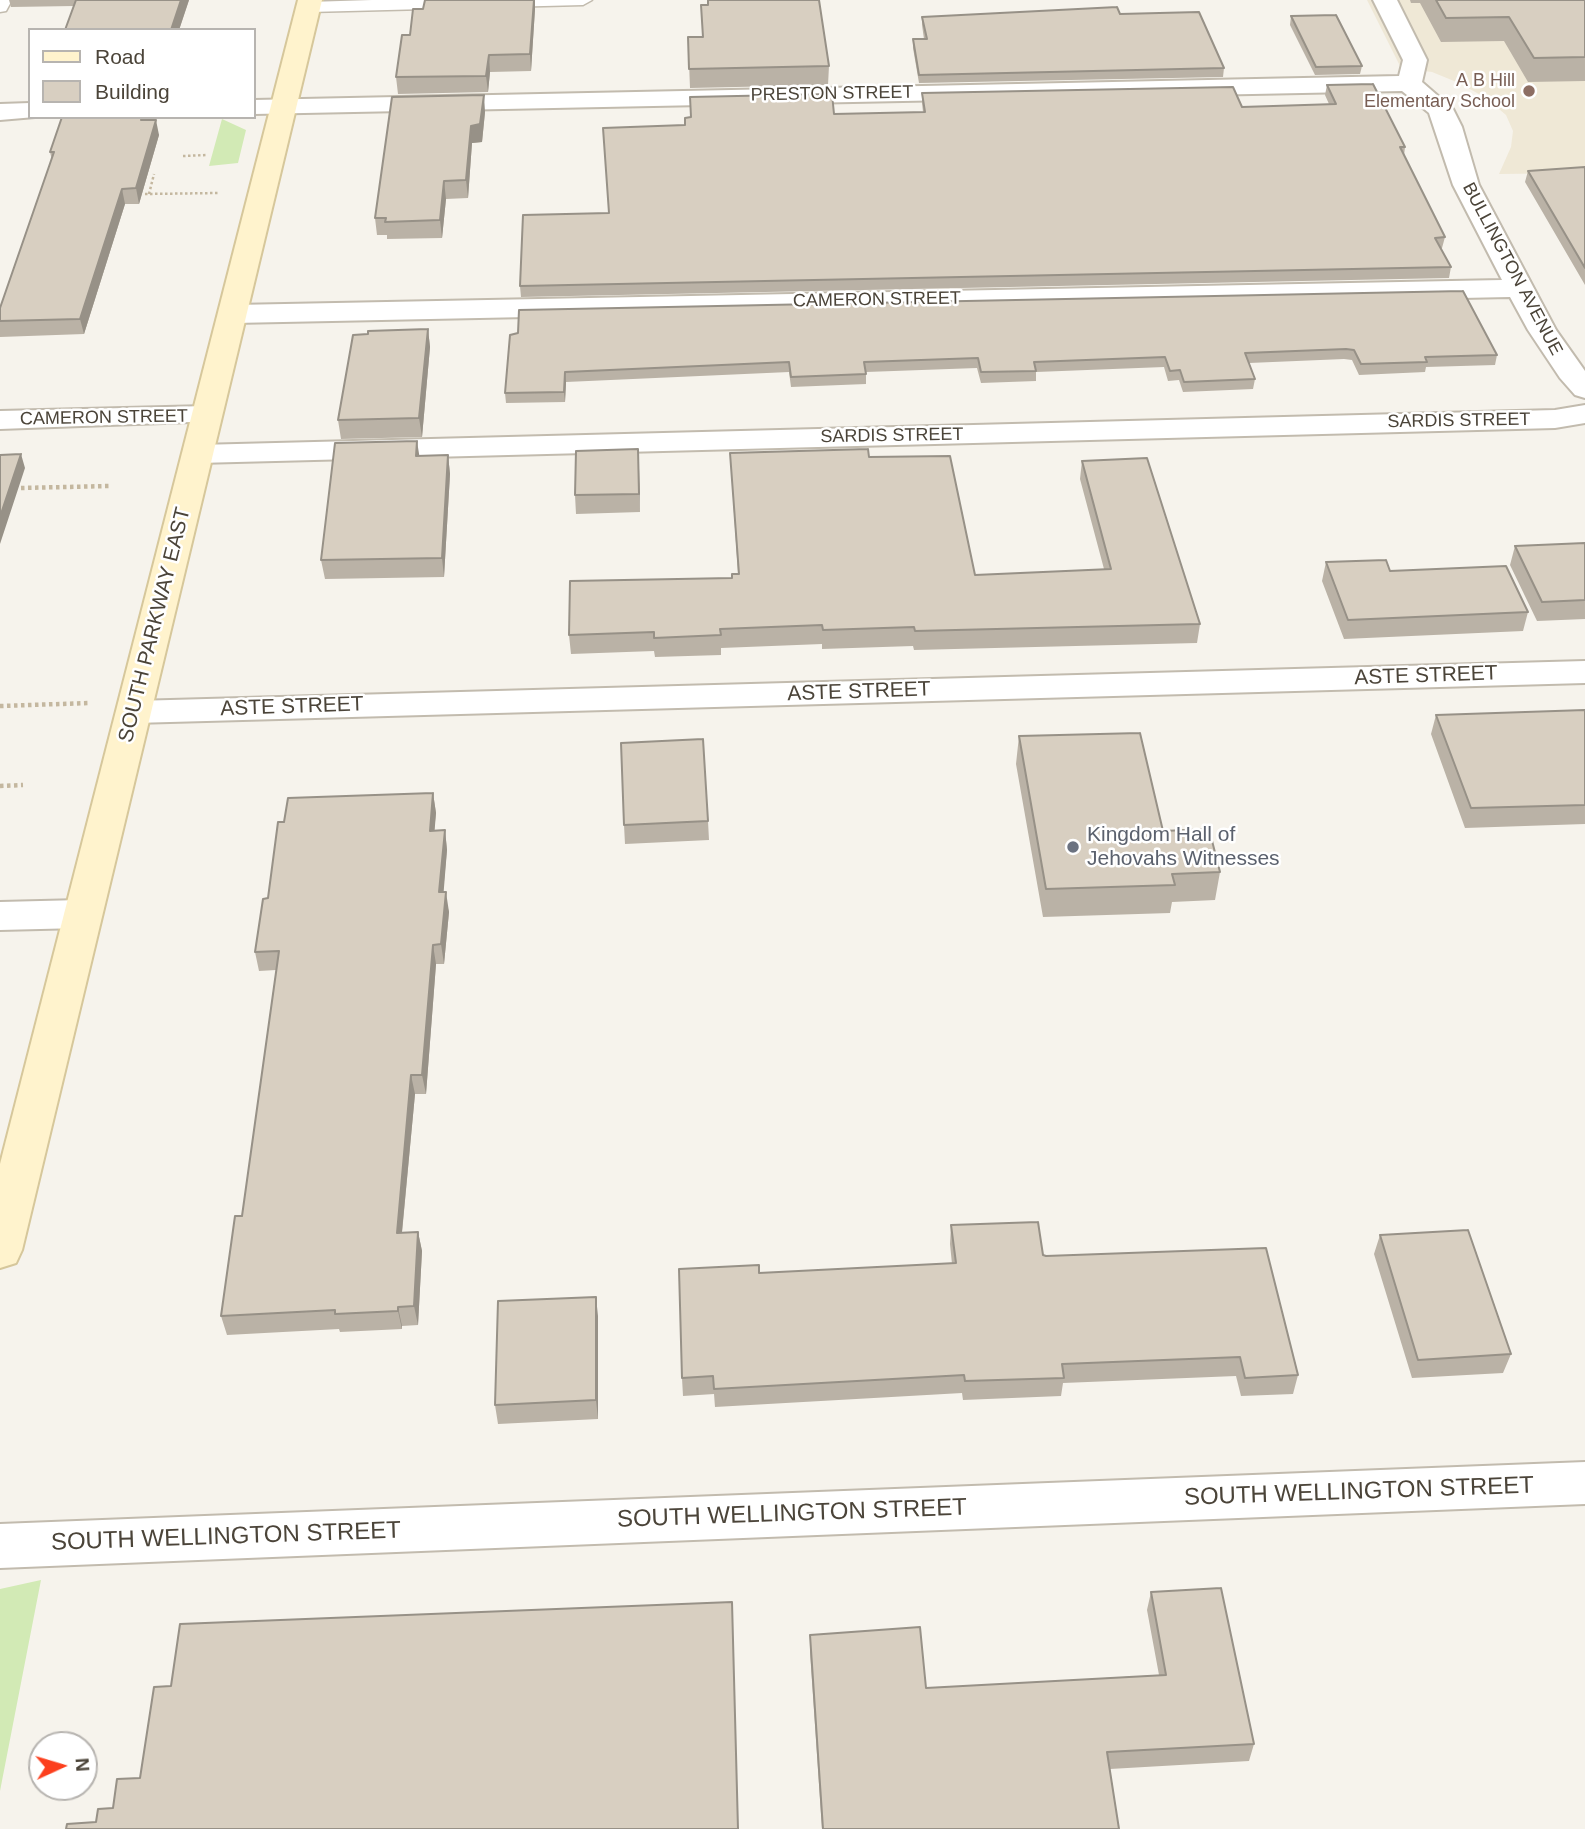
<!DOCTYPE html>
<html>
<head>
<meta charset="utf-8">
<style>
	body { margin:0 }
	#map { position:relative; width:1585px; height:1829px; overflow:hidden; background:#f6f3ec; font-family:Helvetica,sans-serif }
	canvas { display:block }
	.legend { position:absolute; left:28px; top:28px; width:228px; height:91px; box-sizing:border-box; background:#fff; border:2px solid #b7b4b0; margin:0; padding:9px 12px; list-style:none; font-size:21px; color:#4b4439 }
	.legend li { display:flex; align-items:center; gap:14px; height:35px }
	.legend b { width:35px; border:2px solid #b7b4b0 }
	.north { position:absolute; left:28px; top:1731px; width:70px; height:70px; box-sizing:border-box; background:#fff; border:2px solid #b7b4b0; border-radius:50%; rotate:86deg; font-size:19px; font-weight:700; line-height:28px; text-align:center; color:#4b4439 }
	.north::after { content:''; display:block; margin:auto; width:24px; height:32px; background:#fc3f1d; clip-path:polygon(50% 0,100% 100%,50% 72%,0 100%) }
</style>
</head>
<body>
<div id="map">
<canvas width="1585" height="1829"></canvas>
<ul class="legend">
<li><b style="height:9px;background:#fff3cd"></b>Road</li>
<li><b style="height:19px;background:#d8cfc1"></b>Building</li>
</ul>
<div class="north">N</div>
</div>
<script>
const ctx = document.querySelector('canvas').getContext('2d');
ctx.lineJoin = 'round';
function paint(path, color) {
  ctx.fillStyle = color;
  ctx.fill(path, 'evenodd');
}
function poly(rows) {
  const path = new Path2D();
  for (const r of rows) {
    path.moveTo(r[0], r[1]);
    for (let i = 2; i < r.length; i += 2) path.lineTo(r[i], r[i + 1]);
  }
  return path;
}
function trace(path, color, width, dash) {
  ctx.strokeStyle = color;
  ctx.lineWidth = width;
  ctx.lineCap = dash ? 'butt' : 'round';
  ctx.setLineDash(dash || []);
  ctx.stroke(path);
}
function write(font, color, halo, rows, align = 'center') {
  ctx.font = font + ' Helvetica,sans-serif';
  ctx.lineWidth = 5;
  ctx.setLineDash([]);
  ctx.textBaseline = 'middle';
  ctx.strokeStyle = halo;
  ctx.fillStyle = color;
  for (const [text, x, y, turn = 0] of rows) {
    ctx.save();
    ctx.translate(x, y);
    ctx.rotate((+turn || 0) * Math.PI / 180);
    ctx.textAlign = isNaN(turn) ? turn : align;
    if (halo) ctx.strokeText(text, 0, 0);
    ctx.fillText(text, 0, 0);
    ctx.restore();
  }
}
const education = poly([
	[1367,0,1585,0,1585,173,1499,174,1511,147,1513,131,1506,115,1486,98,1459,83,1432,72,1401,68]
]);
const green = poly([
	[222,119,246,130,238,163,209,166],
	[41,1580,0,1791,0,1589]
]);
const pathFar1 = poly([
	[183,156,207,155],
	[145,194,219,193],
	[149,194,154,174]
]);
const path = poly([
	[21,488,110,486],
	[0,706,90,703],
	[0,786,23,785]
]);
const lane = poly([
	[0,0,12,0,6,11,0,12,0,0],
	[372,0,592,0,583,5,309,12,300,7,309,2,372,0]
]);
const street = poly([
	[1373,0,1397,0,1427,60,1422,82,1453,109,1462,127,1479,185,1556,330,1585,371,1585,398,1575,395,1560,378,1528,330,1510,297,234,323,224,320,220,314,224,308,234,305,1502,280,1453,185,1429,113,1402,91,254,114,254,100,1399,76,1403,60,1373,0],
	[30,103,30,117,35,117,0,120,0,104,30,103],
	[1585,405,1585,423,1555,428,198,463,187,461,183,454,187,447,198,445,1555,410,1585,405],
	[207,406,218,409,222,415,218,421,0,429,0,411,207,406],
	[1585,661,1585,683,134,723,122,720,116,712,122,704,134,701,1585,661],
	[81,900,95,904,100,914,95,924,81,928,0,930,0,902,81,900],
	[1585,1462,1585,1504,0,1568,0,1524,1585,1462]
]);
const secondary = poly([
	[298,0,322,0,22,1250,16,1263,0,1268,0,1164,298,0]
]);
const wall = poly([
	[9,0,189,0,179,30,74,6,11,7],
	[1410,0,1585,0,1585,81,1528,82,1504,41,1441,42,1420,3,1411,3],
	[701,5,829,66,828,85,690,88,688,37,703,37],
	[423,9,535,9,531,71,490,72,488,92,398,94,396,77,410,35],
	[1120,14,1224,68,1223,77,919,83,913,48,913,39,924,39,922,25,922,17],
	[1291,16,1362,66,1360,74,1315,75,1290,25],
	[1327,85,1405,147,1404,156,1445,237,1442,248,1441,248,1451,267,1449,278,521,297,520,286,609,213,691,117,923,112,922,103,922,93,1242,107,1329,104,1325,95],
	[485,112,482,142,472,143,468,198,446,199,442,238,387,239,387,235,377,235,375,218],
	[149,120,159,135,139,204,125,204,84,334,0,337,0,308,52,160,50,152],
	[1585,167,1585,285,1525,182,1528,171],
	[519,310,1497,355,1495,365,1426,367,1425,372,1359,375,1352,360,1344,359,1249,363,1255,379,1253,389,1183,392,1179,380,1168,381,1164,367,1036,372,1036,381,981,383,977,368,866,372,866,384,791,387,789,372,566,382,565,402,506,403,505,393,518,333],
	[428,329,430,347,422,437,341,439,338,420,368,334],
	[638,449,640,512,576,514,575,495],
	[730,453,869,457,975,575,1104,569,1080,479,1082,461,1200,624,1197,643,914,650,913,646,822,649,822,644,721,648,721,655,655,657,654,651,571,654,569,635,732,578,738,574],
	[448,455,450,474,444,577,325,579,321,560,419,456],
	[1585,543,1585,619,1537,621,1510,565,1515,546],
	[1326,562,1528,612,1523,631,1344,639,1322,581],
	[1585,710,1585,824,1465,828,1431,734,1436,715],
	[1019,736,1163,831,1220,872,1215,900,1172,902,1170,913,1043,917,1016,764],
	[433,793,436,813,434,831,445,830,447,850,443,892,449,912,444,964,436,964,426,1094,415,1094,402,1233,418,1232,422,1251,418,1325,402,1326,402,1329,340,1332,339,1329,227,1335,221,1316,242,1216,276,970,259,971,255,952,268,898,284,822],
	[708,821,709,840,625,844,624,825],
	[951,1225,1043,1255,1298,1375,1293,1394,1241,1396,1236,1376,1063,1383,1061,1396,963,1400,962,1393,715,1407,714,1394,683,1396,682,1378,759,1273,952,1264,950,1244],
	[1380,1235,1511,1354,1503,1373,1412,1378,1374,1254],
	[598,1316,598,1419,498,1424,495,1405],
	[1151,1592,1254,1744,1249,1761,1110,1769,1119,1829,822,1829,810,1652,810,1635,926,1688,1159,1675,1147,1610]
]);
const shadedWall = poly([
	[181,0,189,0,179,30,171,30],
	[534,0,535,0,535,9,531,71,530,54],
	[489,55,490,72,488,92,486,76],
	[484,95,485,112,482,142,472,143,468,198,466,180,471,126],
	[156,120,159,135,139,204,136,188],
	[444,181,446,199,442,238,440,220],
	[122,189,125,204,84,334,80,319],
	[428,329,430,347,422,437,419,418],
	[565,372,566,382,565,402,564,392],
	[417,441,420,460,416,456],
	[638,449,639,468,640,512,639,494],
	[21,454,25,468,0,544,0,517],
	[448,455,450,474,444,577,442,558],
	[433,793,436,813,433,850,430,831],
	[445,830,447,850,442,912,439,892],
	[446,892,449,912,444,964,441,944],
	[433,945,436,964,426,1094,422,1075],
	[411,1075,415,1094,400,1252,397,1233],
	[418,1232,422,1251,418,1325,414,1306],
	[596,1297,598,1316,598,1419,596,1400],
	[398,1307,402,1326,402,1329,398,1311]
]);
const building = poly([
	[76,0,181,0,171,30,65,30,76,0],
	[425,0,534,0,530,54,489,55,486,76,396,77,402,35,410,35,413,9,423,9,425,0],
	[708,0,819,0,829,66,689,69,688,37,703,37,701,5,708,5,708,0],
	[1436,0,1585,0,1585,57,1534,58,1509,17,1446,18,1436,0],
	[1117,7,1120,14,1199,12,1224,68,919,75,913,39,927,39,922,17,1117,7],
	[1336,15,1362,66,1316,67,1291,16,1336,15],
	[1373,84,1405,147,1400,147,1445,237,1435,238,1451,267,520,286,523,215,609,213,603,128,685,125,685,118,691,117,690,97,832,94,834,114,925,112,922,93,1233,87,1242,107,1336,104,1327,85,1373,84],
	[484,95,480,124,471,126,466,180,444,181,440,220,385,222,386,218,375,218,392,97,484,95],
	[62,117,142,117,141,120,156,120,136,188,122,189,80,319,0,321,0,308,54,152,50,152,62,117],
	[1585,167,1585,268,1528,171,1585,167],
	[1463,291,1497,355,1425,357,1427,362,1361,364,1354,350,1346,349,1245,353,1255,379,1184,382,1180,370,1170,371,1165,357,1034,362,1036,371,981,372,978,358,864,362,866,374,791,377,789,362,565,372,564,392,505,393,510,335,518,333,519,310,1463,291],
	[428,329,419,418,338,420,353,335,368,334,368,331,428,329],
	[417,441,416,456,448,455,442,558,321,560,335,443,417,441],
	[638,449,639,494,575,495,576,451,638,449],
	[868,449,869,457,950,456,975,575,1111,569,1082,461,1147,458,1200,624,915,631,914,627,823,630,822,625,720,629,721,635,654,638,654,632,569,635,570,581,732,578,732,574,739,574,730,453,868,449],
	[21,454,0,517,0,455,21,454],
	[1585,543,1585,600,1542,602,1515,546,1585,543],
	[1386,560,1390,571,1506,566,1528,612,1348,620,1326,562,1386,560],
	[1585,710,1585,805,1471,808,1436,715,1585,710],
	[1140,733,1163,831,1209,829,1220,872,1172,874,1175,885,1046,889,1019,736,1140,733],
	[703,739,708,821,624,825,621,743,703,739],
	[433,793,430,831,445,830,439,892,446,892,441,944,433,945,422,1075,411,1075,397,1233,418,1232,414,1306,398,1307,398,1311,335,1314,335,1310,221,1316,235,1216,242,1216,279,951,255,952,263,899,268,898,278,822,284,822,288,798,433,793],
	[1038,1222,1043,1255,1046,1256,1266,1248,1298,1375,1245,1378,1240,1357,1062,1364,1064,1378,965,1381,964,1375,714,1389,713,1376,682,1378,679,1269,759,1265,759,1273,956,1263,951,1225,1038,1222],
	[1468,1230,1511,1354,1418,1360,1380,1235,1468,1230],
	[596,1297,596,1400,495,1405,498,1301,596,1297],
	[1221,1588,1254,1744,1107,1752,1119,1829,823,1829,810,1635,920,1627,926,1688,1166,1675,1151,1592,1221,1588],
	[732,1602,738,1829,66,1829,67,1824,96,1822,98,1809,113,1808,117,1779,140,1778,154,1687,171,1686,180,1624,732,1602]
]);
const markers = [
	[1529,91,7,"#8d6e63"],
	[1073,847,7,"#6b7280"]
];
const farEducationnames = [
	["A B Hill",1515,81],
	["Elementary School",1515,102]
];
const farStreetnames = [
	["PRESTON STREET",832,94,-1],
	["BULLINGTON AVENUE",1512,269,62],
	["CAMERON STREET",877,300,-1],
	["CAMERON STREET",104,418,-1],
	["SARDIS STREET",1459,421,-1],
	["SARDIS STREET",892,436,-1]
];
const streetNames = [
	["SOUTH PARKWAY EAST",155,625,-76],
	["ASTE STREET",1426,676,-2],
	["ASTE STREET",859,692,-2],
	["ASTE STREET",292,707,-2]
];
const worshipNames = [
	["Kingdom Hall of",1087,835],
	["Jehovahs Witnesses",1087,859]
];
const nearStreetnames = [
	["SOUTH WELLINGTON STREET",1359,1492,-2],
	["SOUTH WELLINGTON STREET",792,1514,-2],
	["SOUTH WELLINGTON STREET",226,1537,-2]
];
paint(education, '#efe8d6');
paint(green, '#d2eab5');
trace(lane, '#c2bbae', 3);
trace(street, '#c2bbae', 4);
trace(secondary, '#d6c79b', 4);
trace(pathFar1, '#c4b79f', 2.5, [2.5, 2.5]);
trace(path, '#c4b79f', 4.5, [3.5, 3.5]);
paint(lane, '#fff');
paint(street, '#fff');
paint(secondary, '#fff3cd');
paint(wall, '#bab2a6');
paint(shadedWall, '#979187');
paint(building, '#d8cfc1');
trace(building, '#979187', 2);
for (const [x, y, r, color] of markers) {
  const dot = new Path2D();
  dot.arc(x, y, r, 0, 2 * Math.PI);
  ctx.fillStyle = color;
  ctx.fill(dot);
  trace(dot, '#fff', 2.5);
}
write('18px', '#785e54', '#fff', farEducationnames, 'right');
write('18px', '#4b4439', '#fff', farStreetnames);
write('21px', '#4b4439', '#fff', streetNames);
write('21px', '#5b616d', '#fff', worshipNames, 'left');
write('24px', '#4b4439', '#fff', nearStreetnames);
</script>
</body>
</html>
